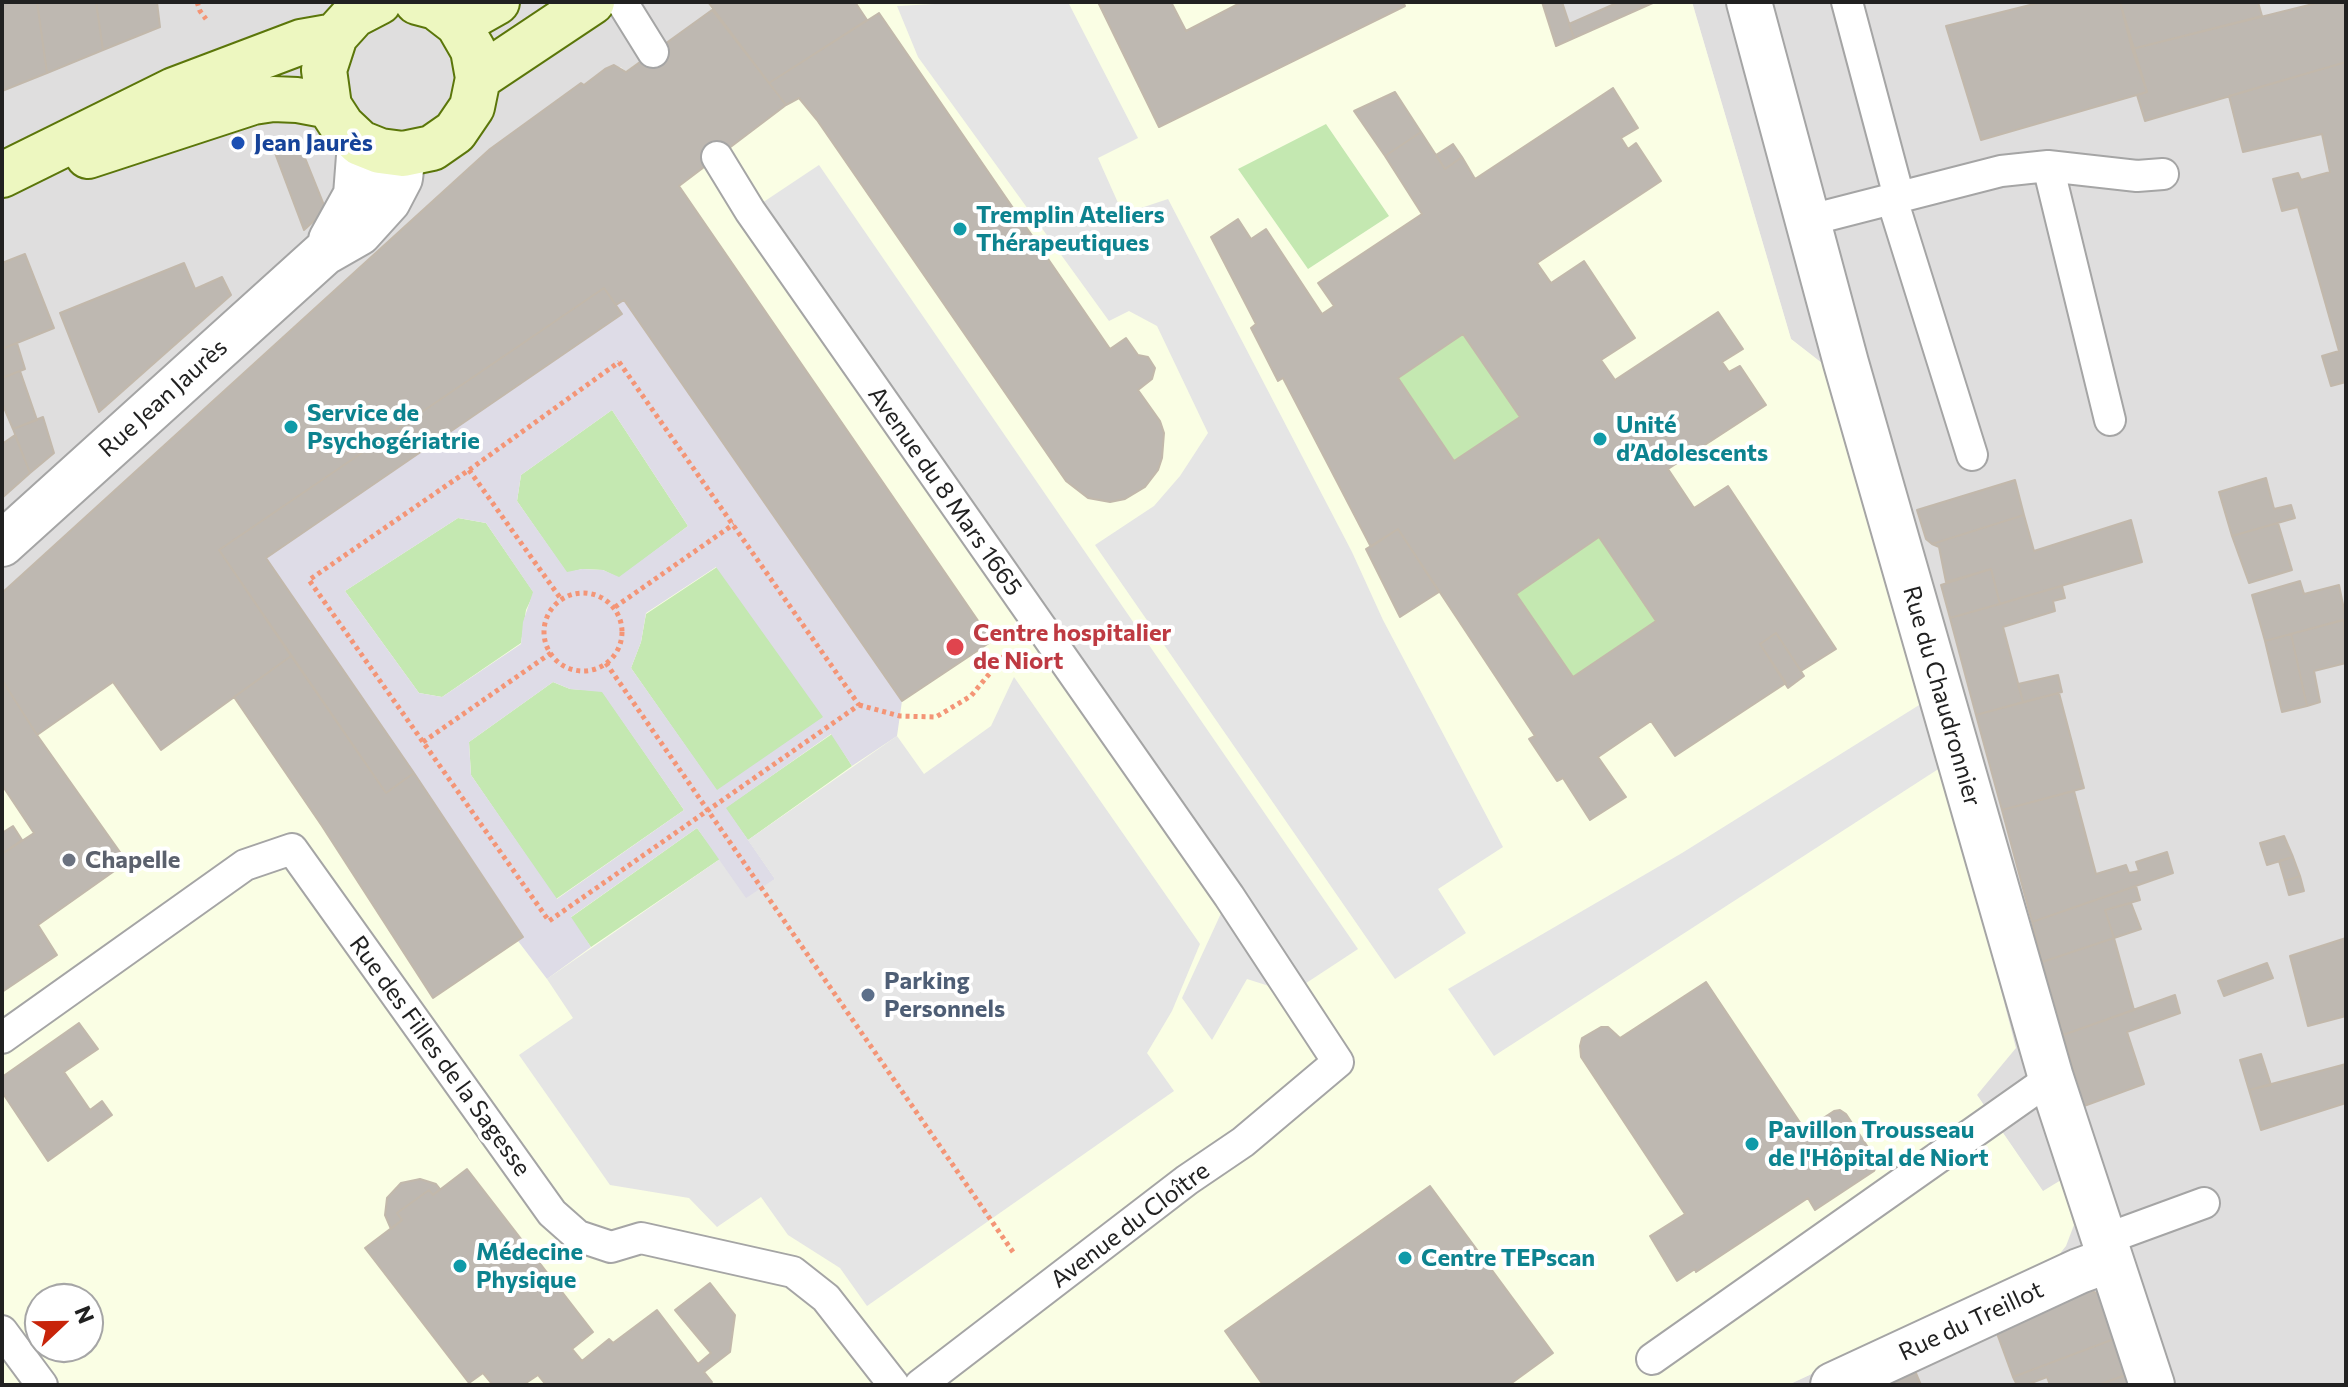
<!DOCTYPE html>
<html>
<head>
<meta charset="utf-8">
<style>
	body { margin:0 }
	#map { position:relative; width:2348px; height:1387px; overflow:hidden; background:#f1efe8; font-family:Commissioner,sans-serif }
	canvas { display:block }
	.frame { position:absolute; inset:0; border:4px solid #212121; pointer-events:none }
	.north { position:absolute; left:24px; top:1283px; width:80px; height:80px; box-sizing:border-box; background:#fff; border:2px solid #a6a6a6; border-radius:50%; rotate:68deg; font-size:22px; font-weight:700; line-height:32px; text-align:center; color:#212121 }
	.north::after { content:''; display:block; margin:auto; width:28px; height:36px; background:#c8240a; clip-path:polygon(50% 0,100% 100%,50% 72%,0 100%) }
</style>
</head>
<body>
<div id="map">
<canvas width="2348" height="1387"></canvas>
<div class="frame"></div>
<div class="north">N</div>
</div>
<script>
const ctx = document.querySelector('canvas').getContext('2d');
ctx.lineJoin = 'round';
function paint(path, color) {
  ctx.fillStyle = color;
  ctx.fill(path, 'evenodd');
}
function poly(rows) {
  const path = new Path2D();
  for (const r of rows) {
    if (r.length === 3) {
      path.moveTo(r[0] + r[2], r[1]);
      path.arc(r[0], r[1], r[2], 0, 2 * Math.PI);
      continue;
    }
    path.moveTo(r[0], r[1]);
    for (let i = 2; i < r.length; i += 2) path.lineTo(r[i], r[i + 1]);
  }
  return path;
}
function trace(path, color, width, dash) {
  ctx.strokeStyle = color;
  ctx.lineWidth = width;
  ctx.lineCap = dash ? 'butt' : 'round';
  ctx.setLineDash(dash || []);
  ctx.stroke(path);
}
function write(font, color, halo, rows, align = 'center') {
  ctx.font = font + ' Commissioner,sans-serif';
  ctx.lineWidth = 8;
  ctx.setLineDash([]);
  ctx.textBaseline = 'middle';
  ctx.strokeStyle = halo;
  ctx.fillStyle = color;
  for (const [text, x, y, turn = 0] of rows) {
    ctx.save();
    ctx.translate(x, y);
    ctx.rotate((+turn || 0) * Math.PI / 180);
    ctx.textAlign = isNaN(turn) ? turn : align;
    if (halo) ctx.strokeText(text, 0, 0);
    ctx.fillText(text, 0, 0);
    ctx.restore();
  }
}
const residential = poly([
	[2,2,708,2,712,10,626,72,621,67,584,85,581,83,490,149,2,593],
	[1542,2,1655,2,1556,46],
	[1692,2,2346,2,2346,1385,1788,1385,2054,1261,2061,1181,2043,1192,1977,1095,1827,367,1791,339]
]);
const education = poly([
	[708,2,1542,2,1556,46,1655,2,1692,2,1791,339,1827,367,1943,766,2016,1048,1977,1095,2043,1191,2061,1180,2074,1225,2066,1246,2054,1261,1788,1385,2,1385,2,593,490,149,581,83,584,85,614,65,626,71,712,10],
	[40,1299,88,1299,88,1347,40,1347]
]);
const grass = poly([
	[1326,124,1389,216,1308,269,1238,169],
	[1463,334,1520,417,1454,461,1398,378],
	[612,410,688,526,619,578,603,570,582,569,567,573,517,501,521,475],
	[458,518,486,523,534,593,526,610,521,643,442,697,419,693,345,591],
	[1599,537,1656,621,1573,677,1516,594],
	[717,567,824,717,717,791,631,668,641,642,646,614],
	[553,682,570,689,602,691,684,810,556,899,471,775,469,742],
	[832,734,852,766,748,840,725,808],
	[697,828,720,859,591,947,570,918]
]);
const parking = poly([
	[937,2,1068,2,1138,138,1098,158,1123,214,1168,199,1352,552,1383,620,1503,847,1438,889,1466,933,1395,979,1095,545,1154,506,1180,476,1208,433,1157,326,1129,311,1109,321,918,57,897,6,935,4],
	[819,165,1358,949,1291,993,1247,979,1212,1040,1182,998,1229,896,750,211],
	[1014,677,1200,944,1172,1011,1147,1053,1174,1091,867,1306,840,1268,788,1235,761,1197,717,1227,689,1198,610,1185,519,1055,573,1018,547,979,720,859,746,897,775,879,748,840,897,736,924,774,991,726],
	[1924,702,1943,766,1494,1056,1448,989,1682,853]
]);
const plaza = poly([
	[624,300,902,701,897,736,852,766,831,734,726,808,775,879,746,898,697,828,571,917,591,947,547,979,518,941,523,936,414,773,266,558,622,314,616,305],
	[612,410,688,526,619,577,603,570,582,569,567,572,517,501,521,475],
	[458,518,486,523,533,592,523,622,521,644,442,697,419,693,345,591],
	[716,567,823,717,717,790,631,668,641,642,646,613],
	[553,682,570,689,602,692,684,810,557,899,471,775,469,742]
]);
const building = poly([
	[2,2,37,2,47,73,2,91,2,2],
	[37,2,96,2,103,50,47,73,37,2],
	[96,2,157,2,160,27,103,50,96,2],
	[708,2,855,2,867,20,769,83,708,2],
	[1098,2,1171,2,1186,31,1242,2,1403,2,1405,6,1159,127,1098,2],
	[1542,2,1562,2,1574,38,1556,46,1542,2],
	[1619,2,1655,2,1574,38,1569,24,1619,2],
	[2042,2,2120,2,2147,92,1981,140,1946,26,2042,2],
	[2120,2,2258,2,2262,16,2132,49,2120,2],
	[2321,2,2346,2,2346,62,2145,121,2137,95,2147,92,2132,49,2321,2],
	[712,10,786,105,679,186,992,641,902,701,624,300,616,305,604,288,219,550,291,656,161,750,113,682,37,735,2,680,2,593,490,149,581,83,584,85,605,69,614,65,626,72,712,10],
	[879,13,1110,349,1126,338,1138,355,1148,357,1155,368,1152,379,1138,390,1160,421,1164,433,1162,458,1158,470,1145,487,1125,499,1110,502,1088,498,1066,481,817,120,799,98,786,105,769,83,879,13],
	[2346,62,2346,382,2331,386,2322,356,2339,351,2298,207,2282,211,2273,179,2298,173,2301,180,2330,172,2322,134,2243,152,2229,96,2346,62],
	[1613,88,1638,128,1621,138,1628,149,1636,143,1661,181,1537,263,1551,283,1584,261,1635,338,1601,360,1615,380,1718,312,1743,349,1722,362,1729,372,1740,366,1766,405,1668,469,1694,508,1728,486,1836,649,1801,671,1776,633,1760,644,1786,683,1675,756,1651,721,1598,757,1626,797,1590,820,1563,778,1557,781,1529,739,1535,736,1398,529,1371,547,1283,378,1278,381,1251,328,1256,324,1211,237,1238,219,1251,239,1266,229,1322,314,1334,306,1318,283,1422,214,1385,156,1421,132,1445,169,1462,157,1475,179,1613,88],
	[1463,334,1520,417,1454,461,1398,378,1463,334],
	[1599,537,1656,621,1573,677,1516,594,1599,537],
	[1395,92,1421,132,1385,156,1354,111,1395,92],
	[299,143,326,210,304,230,275,153,299,143],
	[1453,144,1462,157,1445,169,1436,155,1453,144],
	[25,254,54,328,2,349,2,263,25,254],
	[184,263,195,289,222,277,231,295,99,412,60,313,184,263],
	[604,288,622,314,266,558,414,773,386,793,219,550,604,288],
	[17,343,25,369,2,378,2,349,17,343],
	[20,371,37,420,13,429,2,403,2,378,20,371],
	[43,417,54,453,30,473,13,429,43,417],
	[15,435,30,473,2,498,2,444,15,435],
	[2266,478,2274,509,2291,505,2295,518,2232,536,2219,492,2266,478],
	[2015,480,2024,515,1932,544,1926,539,1917,510,2015,480],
	[2024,515,2034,551,2131,520,2142,562,2000,604,1991,569,1946,582,1939,547,1932,544,2024,515],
	[2278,523,2292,570,2249,583,2232,536,2278,523],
	[1398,529,1439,592,1400,617,1366,549,1398,529],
	[1991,569,2000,604,1950,618,1941,585,1991,569],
	[2300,581,2304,594,2339,585,2346,619,2265,641,2252,595,2300,581],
	[2062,586,2065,598,2053,601,2055,611,2003,627,2023,702,1976,715,1950,618,2062,586],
	[2344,620,2346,663,2314,671,2320,702,2307,706,2291,634,2344,620],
	[1776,633,1804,676,1788,688,1760,644,1776,633],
	[2291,634,2307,706,2282,712,2265,641,2291,634],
	[291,656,386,793,414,773,523,937,433,998,322,826,234,697,291,656],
	[2058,675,2062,692,2023,702,2018,684,2058,675],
	[2,680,37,735,127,862,38,925,57,955,2,992,2,854,34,833,2,785,2,680],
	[2059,693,2084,788,2002,810,1976,715,2059,693],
	[2074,791,2096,874,2126,865,2129,873,2139,871,2136,862,2167,852,2173,873,2032,922,2002,810,2074,791],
	[13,826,22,840,2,854,2,833,13,826],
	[2284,836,2293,857,2267,865,2260,843,2284,836],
	[2293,857,2300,876,2285,881,2279,861,2293,857],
	[2300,876,2304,891,2289,895,2285,881,2300,876],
	[2136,886,2140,900,2105,910,2114,938,2042,962,2032,922,2136,886],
	[2131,903,2141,929,2114,938,2105,910,2131,903],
	[2114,938,2134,1010,2063,1035,2042,962,2114,938],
	[2346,938,2346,1016,2308,1026,2290,956,2346,938],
	[2267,963,2273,978,2224,996,2218,981,2267,963],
	[1706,982,1805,1130,1834,1111,1840,1110,1846,1114,1875,1158,1877,1165,1874,1171,1815,1210,1808,1198,1696,1272,1695,1269,1677,1281,1650,1236,1685,1214,1581,1057,1580,1046,1582,1038,1601,1027,1608,1027,1620,1038,1706,982],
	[2175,995,2180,1013,2127,1032,2144,1084,2084,1106,2063,1035,2175,995],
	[79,1023,98,1049,64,1072,90,1110,102,1101,112,1115,48,1161,2,1092,2,1077,79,1023],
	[2261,1054,2271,1085,2249,1090,2240,1060,2261,1054],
	[2346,1064,2346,1103,2261,1130,2249,1090,2346,1064],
	[467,1169,593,1332,572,1349,582,1361,609,1339,613,1343,657,1310,698,1364,711,1353,675,1310,710,1283,735,1315,730,1352,704,1372,712,1382,708,1385,546,1385,538,1375,523,1385,493,1385,483,1373,469,1383,365,1248,402,1220,397,1213,429,1190,433,1195,467,1169],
	[420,1179,436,1184,440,1189,433,1195,429,1190,397,1213,402,1220,391,1229,385,1215,387,1198,401,1183,420,1179],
	[1430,1186,1553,1353,1509,1385,1263,1385,1225,1331,1430,1186],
	[2084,1287,2100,1295,2114,1339,2013,1377,1995,1328,2084,1287],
	[2114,1339,2126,1375,2098,1385,2050,1385,2047,1377,2026,1385,2017,1385,2013,1377,2114,1339],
	[1915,1371,1921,1385,1890,1385,1890,1384,1915,1371],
	[2126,1375,2130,1385,2098,1385,2126,1375]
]);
const path = poly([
	[197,2,200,11,206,19],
	[619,362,859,705,549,921,309,580,469,470,619,362],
	[469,470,561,599],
	[583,632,39],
	[615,607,734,524],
	[606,663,1013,1252],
	[859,705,900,716,936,717,971,696,1004,656],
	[423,742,551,653]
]);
const service = poly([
	[622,2,653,52],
	[1847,2,1899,197],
	[717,157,750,211,1229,896,1338,1062,1243,1142,1187,1180,920,1385],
	[2048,166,2110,420],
	[1892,199,1972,455],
	[1806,221,2001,171,2048,166,2137,176,2163,174],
	[2,1038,245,865,292,849,552,1213,578,1236,611,1247,641,1238,793,1272,826,1298,894,1385],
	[2103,1240,2204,1203],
	[2,1331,42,1385],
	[1652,1359,2051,1078]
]);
const minor = poly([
	[1749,2,1846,363,2051,1078,2152,1385],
	[1833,1385,2079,1271,2109,1260]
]);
const tertiary = poly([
	[331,240,356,195,360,143],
	[2,544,324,253,359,233,388,201,400,178,403,154]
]);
const secondary = poly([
	[379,2,354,15,335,36,324,70,329,106,342,126,360,143,380,151,403,154,432,148,455,132,472,107,478,78,473,50,458,24,436,7,417,2],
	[458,24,497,2],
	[478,78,592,2],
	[88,156,253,102,273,99,297,100,329,106],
	[2,175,174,90,301,42,335,36]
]);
const markers = [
	[238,143,8,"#1a4fb4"],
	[960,229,8,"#0f9aa8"],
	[291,427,8,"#0f9aa8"],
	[1600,439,8,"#0f9aa8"],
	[955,647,10,"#e0444e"],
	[69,860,8,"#6b7280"],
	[868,995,8,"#5c6f8a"],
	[1752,1144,8,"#0f9aa8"],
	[1405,1258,8,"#0f9aa8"],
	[460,1266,8,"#0f9aa8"]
];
const transitNames = [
	["Jean Jaurès",254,143]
];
const cultureNames = [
	["Tremplin Ateliers",976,215],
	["Thérapeutiques",976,243],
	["Service de",307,413],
	["Psychogériatrie",307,441],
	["Unité",1616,425],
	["d’Adolescents",1616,453],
	["Pavillon Trousseau",1768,1130],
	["de l'Hôpital de Niort",1768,1158],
	["Médecine",476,1252],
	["Physique",476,1280],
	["Centre TEPscan",1421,1258]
];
const streetNames = [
	["Rue Jean Jaurès",163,398,-42],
	["Avenue du 8 Mars 1665",945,491,55],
	["Rue du Chaudronnier",1942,696,74],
	["Rue des Filles de la Sagesse",440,1056,54],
	["Avenue du Cloître",1130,1225,-37],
	["Rue du Treillot",1971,1321,-25]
];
const healthNames = [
	["Centre hospitalier",973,633],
	["de Niort",973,661]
];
const worshipNames = [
	["Chapelle",85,860]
];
const serviceNames = [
	["Parking",884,981],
	["Personnels",884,1009]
];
paint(residential, '#dfdede');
paint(education, '#fafee4');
paint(grass, '#c4e8b1');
paint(parking, '#e5e5e5');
paint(plaza, '#dedce7');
paint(building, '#beb8b1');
trace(building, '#c2b8ab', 2);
trace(service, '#a5a5a5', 34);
trace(minor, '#a5a5a5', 48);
trace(tertiary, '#a5a5a5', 48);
trace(secondary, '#5b760a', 48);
trace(path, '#f49576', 5, [4, 4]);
trace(service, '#fff', 30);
trace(minor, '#fff', 44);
trace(tertiary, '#fff', 44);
trace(secondary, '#edf7c0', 44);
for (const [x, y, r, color] of markers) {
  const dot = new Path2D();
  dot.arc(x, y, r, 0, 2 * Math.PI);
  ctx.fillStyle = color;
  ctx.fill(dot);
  trace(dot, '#fff', 3);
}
write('bold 24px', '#164399', '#fff', transitNames, 'left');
write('bold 24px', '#0d838f', '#fff', cultureNames, 'left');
write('24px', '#212121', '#fff', streetNames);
write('bold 24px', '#be3a42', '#fff', healthNames, 'left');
write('bold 24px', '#5b616d', '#fff', worshipNames, 'left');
write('bold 24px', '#4e5e75', '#fff', serviceNames, 'left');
</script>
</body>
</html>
